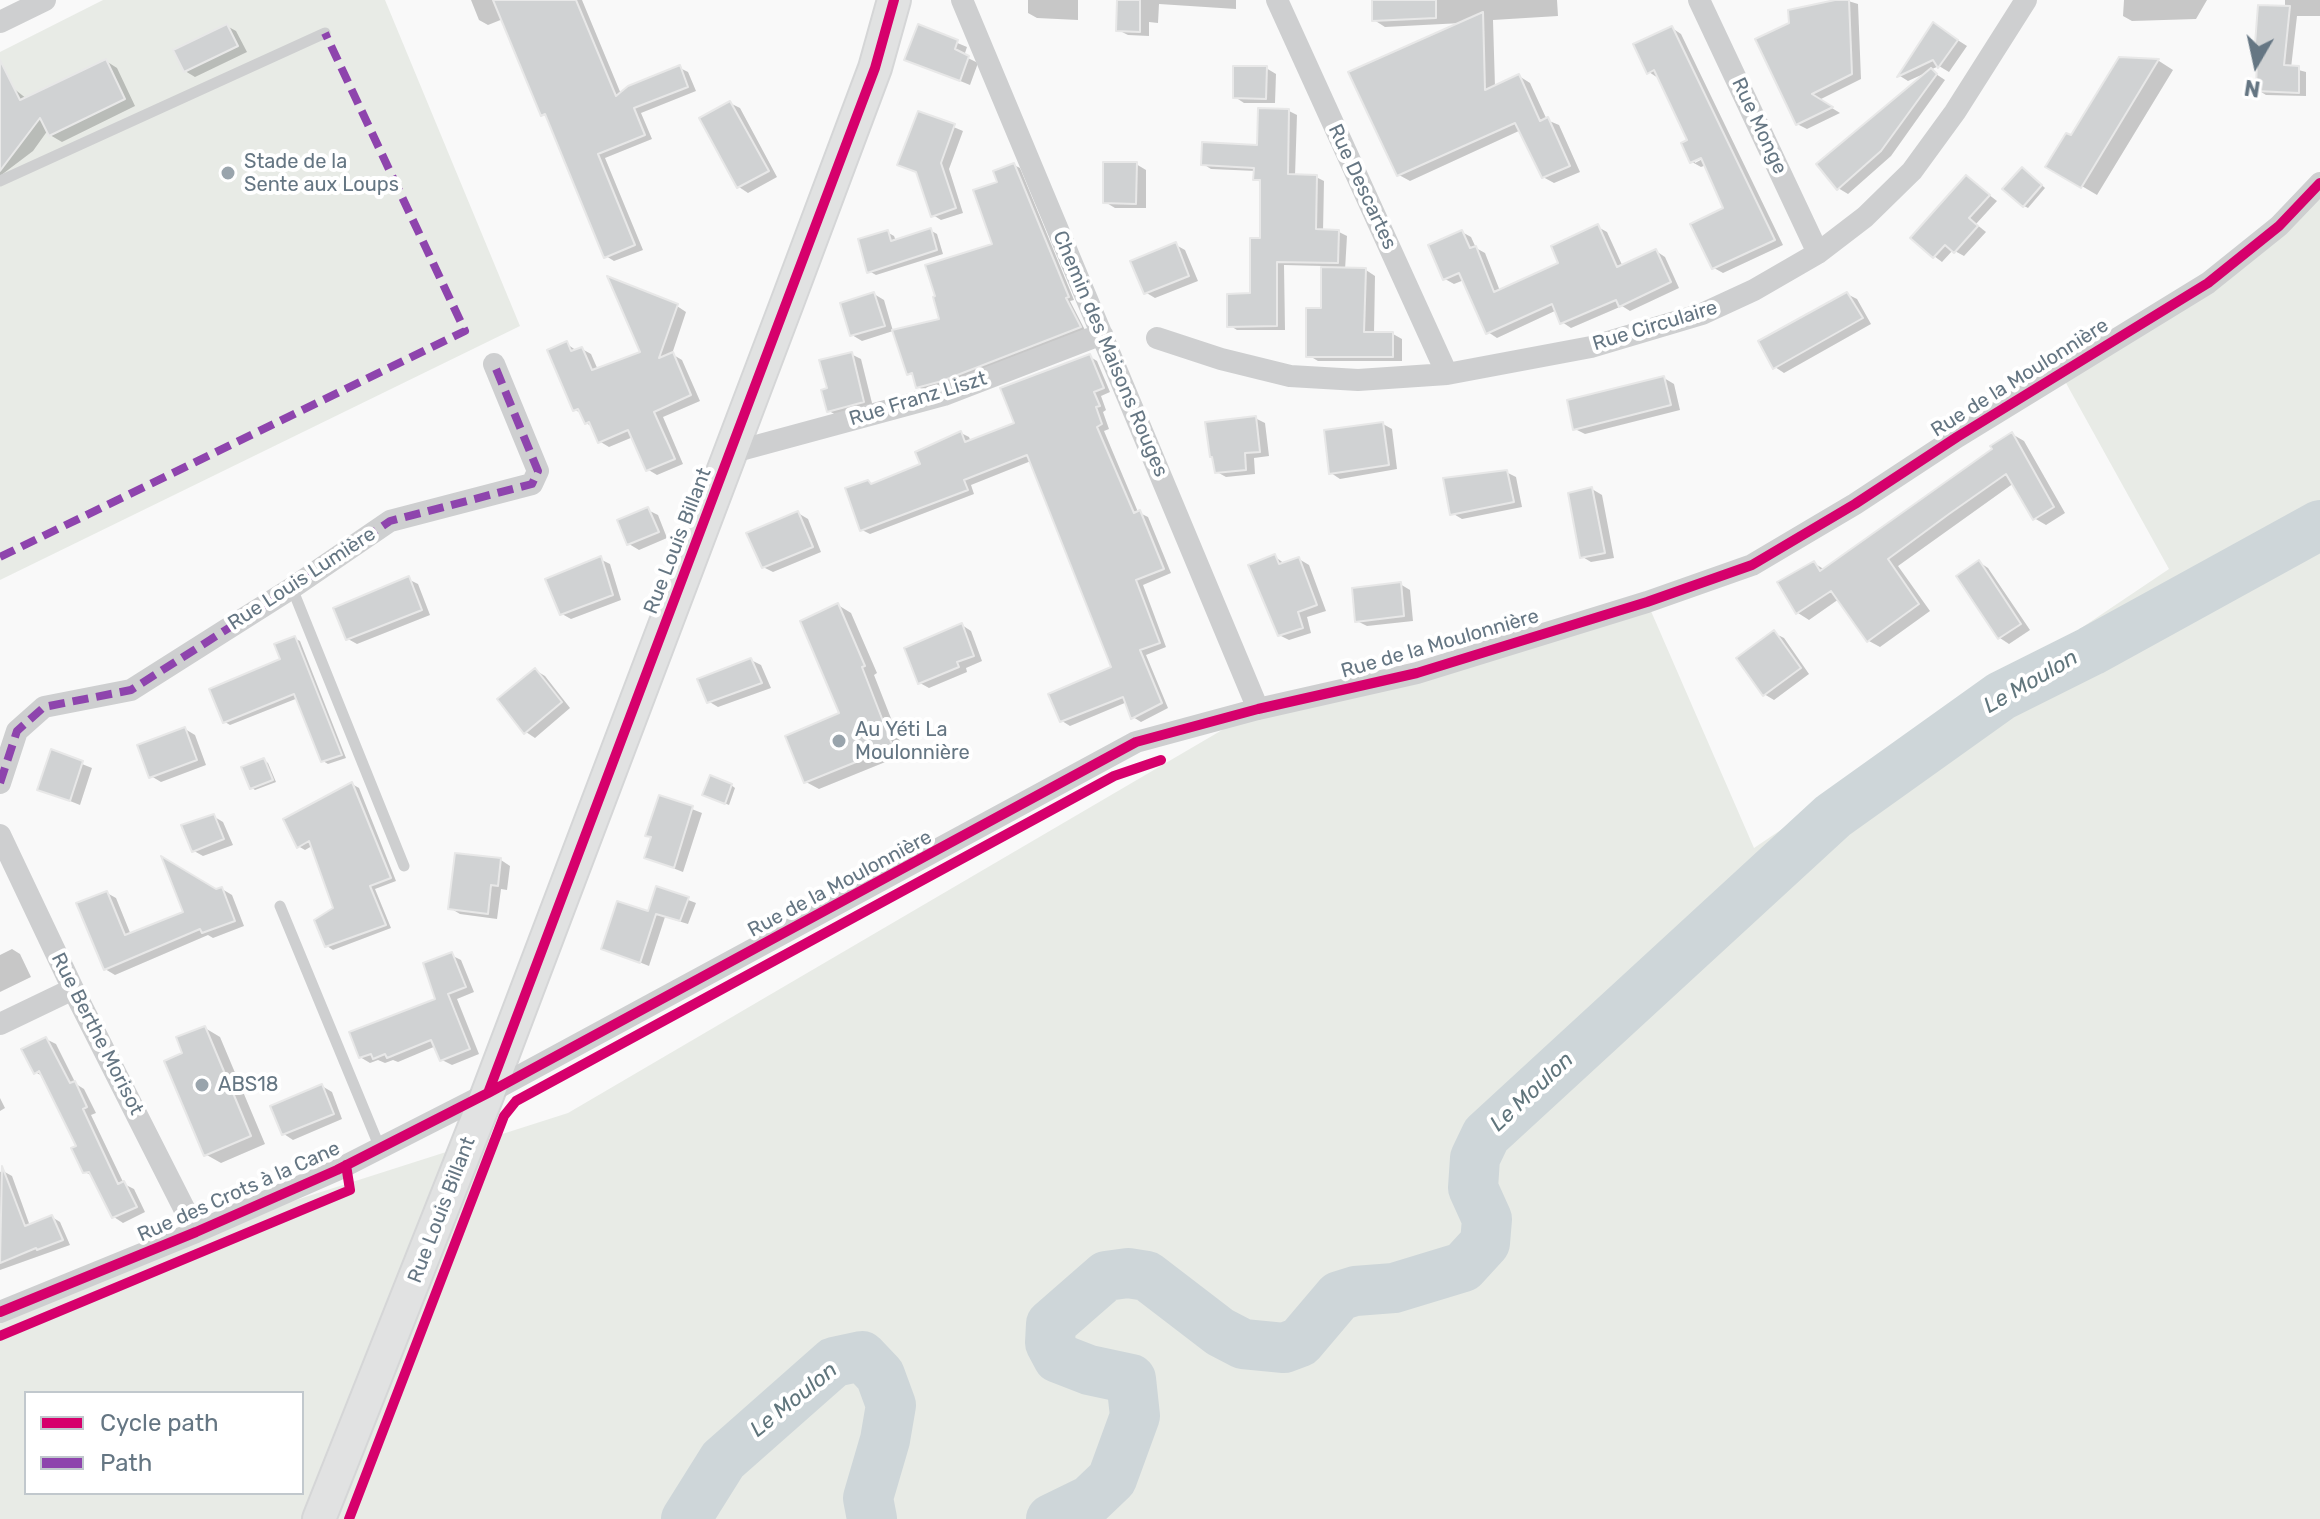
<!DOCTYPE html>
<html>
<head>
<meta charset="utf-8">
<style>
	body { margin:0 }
	#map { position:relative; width:2320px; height:1519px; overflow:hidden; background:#f9f9f9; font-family:Rubik,sans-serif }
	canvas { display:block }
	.legend { position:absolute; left:24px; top:1391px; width:280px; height:104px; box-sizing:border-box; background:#fff; border:2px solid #c1c8cd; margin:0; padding:10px 14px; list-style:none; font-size:24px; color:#657683 }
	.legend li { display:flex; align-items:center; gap:16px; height:40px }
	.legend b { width:40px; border:2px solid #c1c8cd }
	.north { position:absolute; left:2216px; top:24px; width:80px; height:80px; -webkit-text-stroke:6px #fff; paint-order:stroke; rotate:189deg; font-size:22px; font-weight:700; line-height:32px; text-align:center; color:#657683 }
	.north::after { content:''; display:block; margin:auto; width:28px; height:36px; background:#657683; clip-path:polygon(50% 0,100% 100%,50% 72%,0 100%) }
</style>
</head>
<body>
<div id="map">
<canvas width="2320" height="1519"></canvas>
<ul class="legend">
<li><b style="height:10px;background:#d6006c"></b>Cycle path</li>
<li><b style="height:10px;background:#8e44ad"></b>Path</li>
</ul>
<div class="north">N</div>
</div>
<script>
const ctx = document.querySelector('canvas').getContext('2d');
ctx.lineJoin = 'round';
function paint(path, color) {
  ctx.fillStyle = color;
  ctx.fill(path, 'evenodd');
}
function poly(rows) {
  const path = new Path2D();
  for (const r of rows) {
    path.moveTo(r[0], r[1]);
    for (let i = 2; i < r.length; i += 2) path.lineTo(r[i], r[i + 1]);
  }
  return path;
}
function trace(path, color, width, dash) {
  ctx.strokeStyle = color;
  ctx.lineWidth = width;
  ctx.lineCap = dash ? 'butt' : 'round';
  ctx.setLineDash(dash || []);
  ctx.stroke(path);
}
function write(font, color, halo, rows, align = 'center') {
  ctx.font = font + ' Rubik,sans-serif';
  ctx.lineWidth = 8;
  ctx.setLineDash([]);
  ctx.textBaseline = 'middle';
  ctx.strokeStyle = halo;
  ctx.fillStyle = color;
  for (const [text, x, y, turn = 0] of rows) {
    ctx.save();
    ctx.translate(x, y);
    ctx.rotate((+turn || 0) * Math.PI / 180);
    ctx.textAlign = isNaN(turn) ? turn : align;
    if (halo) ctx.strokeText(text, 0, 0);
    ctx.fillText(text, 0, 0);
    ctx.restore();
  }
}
const green = poly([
	[103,0,385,0,520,326,0,580,0,52],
	[2320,183,2320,1519,0,1519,0,1312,196,1232,568,1113,1258,709,1647,602,1754,848,2169,569,2061,374,2208,283],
	[26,1393,302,1393,302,1493,26,1493]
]);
const shadow = poly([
	[471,0,582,0,621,94,680,68,688,72,696,91,641,113,652,139,605,158,643,250,614,261,606,256,549,118,542,114,503,19,488,25,479,20],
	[1028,0,1078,0,1078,20,1037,18,1028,13],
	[1119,0,1236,0,1236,9,1159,4,1158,23,1149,22,1149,36,1128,35,1118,30],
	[1374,0,1557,0,1558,16,1493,20,1495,87,1519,76,1530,83,1547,120,1559,125,1580,172,1554,183,1543,177,1521,130,1410,181,1399,175,1462,23,1385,27,1374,20],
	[1845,0,1858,4,1861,79,1819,100,1840,113,1807,129,1797,124],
	[2124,0,2207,0,2196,19,2132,21,2123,16],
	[2285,0,2320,0,2320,16,2297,16,2291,68,2306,72,2306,96,2266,95,2258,90,2285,8],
	[1934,25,1967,46,1949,72,1939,66,1930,70,1945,80,1891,156,1848,194,1838,188,1930,71,1908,81,1900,76],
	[227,26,236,31,247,52,195,77,185,71],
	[919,27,967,47,964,56,978,63,970,85,907,59],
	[1672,28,1681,34,1783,245,1723,273,1714,268,1726,209,1706,165,1701,167,1692,162,1689,141,1658,78,1649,72],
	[1710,155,1695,163,1695,159],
	[2120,59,2159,61,2173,70,2097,195,2048,166,2072,138],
	[106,61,117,68,135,106,62,142,50,135,48,130,33,151,0,176,0,95,13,88,27,99],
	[1266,68,1276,74,1275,103,1244,103,1235,97],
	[730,103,740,108,777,177,748,193,739,187],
	[1289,111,1297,115,1295,176,1316,177,1324,181,1323,232,1339,232,1347,236,1345,270,1366,270,1375,276,1374,334,1393,334,1402,339,1402,361,1318,361,1308,355,1323,310,1323,266,1284,265,1285,330,1237,330,1229,325,1252,295,1262,240,1262,183,1255,179,1256,171,1211,169,1203,164,1259,147],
	[920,113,963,131,949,169,963,213,941,220,933,215],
	[1136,164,1146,170,1146,208,1115,208,1105,202],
	[1014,165,1020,168,1074,300,1070,301,1085,330,949,383,924,390,918,387,915,377,909,373,942,320,994,246],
	[2027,172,2045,188,2028,208,2024,206],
	[1967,178,1997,201,1976,224,1986,232,1964,256,1953,250,1942,262,1934,256],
	[1598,227,1607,232,1623,267,1656,251,1665,257,1679,288,1630,311,1622,306,1571,328,1562,322,1557,310,1497,338,1488,332,1464,280,1454,284,1445,279,1462,232,1471,237,1476,248,1485,253,1500,291,1561,264],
	[930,230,937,234,943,254,876,275,869,271,887,232,894,236,896,241],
	[1176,245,1185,250,1198,281,1155,298,1145,292],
	[874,294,884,300,893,331,862,341,852,335],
	[1847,294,1857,299,1871,324,1784,373,1775,367],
	[677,306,686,312,672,354,682,360,700,401,663,417,683,464,657,475,647,469,633,437,609,447,599,441,593,427,586,423,583,414,575,410,567,344,577,351,582,349,591,354,598,370,642,353],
	[851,354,861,359,873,407,838,416,829,411,829,390],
	[1089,356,1097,361,1110,392,1101,396,1106,410,1103,412,1109,429,1104,431,1138,512,1148,517,1171,573,1143,585,1166,647,1146,655,1168,708,1141,722,1133,717,1127,702,1070,726,1062,721,1113,668,1031,461,971,485,974,494,870,534,862,530,873,485,922,465,961,433,969,437,971,442,1017,424],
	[1664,378,1674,384,1680,410,1585,434,1575,429],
	[1255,418,1265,423,1269,456,1254,458,1255,474,1226,477,1217,472],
	[1383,424,1392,429,1397,469,1340,479,1331,473],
	[2012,434,2024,441,2065,513,2046,525,2034,518,2014,483,1898,566,1930,611,1880,647,1869,641,1839,599,1809,620,1798,613,1780,583,1814,563,1825,570],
	[1506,472,1516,477,1522,507,1462,519,1452,513],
	[1592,489,1602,495,1614,558,1591,562,1581,556],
	[648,510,658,515,667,538,639,550,629,544],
	[798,513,808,519,821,552,773,572,763,567],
	[1274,556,1285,564,1299,559,1309,565,1326,611,1307,617,1311,633,1289,640,1279,635],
	[600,559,610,564,621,600,571,619,562,614],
	[1979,562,1988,568,2030,630,2009,644,2000,638],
	[408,579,418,584,430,615,357,644,348,639],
	[1400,584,1410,590,1413,621,1367,626,1357,621],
	[838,605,851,613,877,673,874,675,905,754,819,789,806,782,842,714],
	[962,625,971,631,982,661,966,668,967,672,929,688,920,683],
	[1774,633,1784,638,1809,674,1774,700,1764,694],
	[294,638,300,641,346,758,328,764,323,761,298,698,230,725,225,722,283,660],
	[751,660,761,665,771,688,718,707,708,701],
	[535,670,545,676,570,708,535,738,526,732],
	[185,729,195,735,206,765,161,782,151,776],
	[52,752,92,768,80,805,40,789],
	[264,760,268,763,276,782,255,790,251,787],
	[352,784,359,788,396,881,375,889,391,928,333,950,327,946,336,909,312,846,305,850,298,846],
	[731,785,735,788,729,805,708,796],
	[661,797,702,813,683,872,647,858],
	[213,816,223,822,233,845,203,856,194,851],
	[501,860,510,866,507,890,501,889,497,919,460,914,450,908],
	[657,888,696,903,688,924,665,917,649,966,604,948,649,913],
	[222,889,232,895,244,926,213,938,208,935,115,975,105,969,107,893,116,898,131,935,186,913],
	[12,949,20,954,31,977,0,992,0,955],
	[451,955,461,960,474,992,457,999,479,1054,452,1065,442,1060,436,1046,398,1062,393,1060,385,1063,378,1060,370,1063,360,1057,438,1000],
	[205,1028,220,1037,265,1144,221,1163,205,1154,185,1054],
	[46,1039,56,1044,76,1084,84,1089,96,1113,91,1115,124,1184,134,1189,145,1212,123,1223,114,1217,94,1177,85,1172,79,1146,44,1077,35,1072],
	[322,1086,332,1092,342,1119,293,1140,284,1134],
	[0,1098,5,1108,0,1111],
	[3,1171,12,1176,30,1226,52,1217,60,1222,70,1245,0,1270,0,1172]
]);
const river = poly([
	[686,1519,723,1460,834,1362,862,1356,880,1375,891,1405,885,1440,868,1498,872,1519],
	[1051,1519,1090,1500,1112,1479,1135,1416,1131,1379,1089,1370,1058,1358,1050,1343,1051,1324,1106,1276,1128,1273,1147,1276,1220,1332,1243,1344,1284,1348,1300,1342,1339,1296,1355,1291,1394,1288,1463,1267,1485,1243,1487,1219,1473,1188,1475,1158,1486,1135,1833,816,2001,696,2091,651,2320,525]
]);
const building = poly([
	[493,0,576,0,616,96,628,86,680,65,688,87,634,108,645,135,598,154,635,245,604,258,545,114,541,116,493,0],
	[1117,0,1140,0,1140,32,1116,31,1117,0],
	[1372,0,1436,0,1436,18,1372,21,1372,0],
	[1835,0,1849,0,1852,74,1812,94,1833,107,1796,125,1755,39,1789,23,1788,10,1835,0],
	[2258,5,2290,6,2284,65,2299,66,2299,93,2256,91,2257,57,2254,57,2258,5],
	[1483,12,1485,90,1519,74,1540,121,1548,117,1570,166,1542,178,1515,123,1397,176,1348,72,1483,12],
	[1933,22,1958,40,1938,68,1933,60,1897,77,1933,22],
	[227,24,238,46,184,72,173,50,227,24],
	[918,24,958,40,955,49,969,56,960,81,904,60,918,24],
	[1672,26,1775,240,1712,269,1690,224,1723,208,1701,158,1690,163,1681,143,1687,140,1654,70,1647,74,1633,44,1672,26],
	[2119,57,2159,59,2081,188,2045,167,2066,133,2071,135,2119,57],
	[106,59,125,99,49,136,40,118,0,171,0,60,20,100,106,59],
	[1233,66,1267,66,1266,99,1233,98,1233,66],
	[1931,68,1937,74,1881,151,1837,190,1816,164,1931,68],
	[730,101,769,171,737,188,699,118,730,101],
	[1258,108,1289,109,1288,174,1317,175,1316,229,1339,230,1338,263,1277,262,1277,326,1227,327,1227,294,1250,293,1250,238,1260,238,1260,180,1253,180,1254,168,1201,165,1202,142,1257,145,1258,108],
	[918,111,955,124,941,163,956,208,931,217,916,172,897,165,918,111],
	[1103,162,1137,162,1136,204,1103,203,1103,162],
	[1014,163,1069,297,1066,298,1081,327,942,381,916,388,912,373,907,375,892,330,939,319,933,297,935,296,925,265,992,244,973,190,997,182,993,171,1014,163],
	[2022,167,2042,185,2023,207,2002,189,2022,167],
	[1966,175,1990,195,1969,218,1978,226,1954,253,1945,245,1933,258,1910,238,1966,175],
	[1598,224,1617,267,1656,249,1671,282,1619,307,1616,300,1560,324,1552,304,1486,334,1459,273,1443,280,1428,245,1462,230,1470,248,1476,246,1494,292,1558,263,1551,246,1598,224],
	[931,228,937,250,867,273,858,239,888,230,891,241,931,228],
	[1176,242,1189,276,1144,294,1130,261,1176,242],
	[1321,267,1366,268,1364,332,1393,332,1393,357,1306,357,1306,308,1321,308,1321,267],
	[607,276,678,304,659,358,673,352,691,395,654,412,675,459,646,471,628,430,598,443,589,422,585,424,578,409,573,411,547,350,567,341,571,351,582,347,592,370,640,352,607,276],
	[874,292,885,326,850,336,840,303,874,292],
	[1847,292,1863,318,1773,369,1758,341,1847,292],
	[852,352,864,402,827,412,821,390,827,388,819,360,852,352],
	[1090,354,1104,388,1094,392,1100,406,1096,407,1102,424,1097,427,1134,513,1140,510,1164,569,1136,580,1160,643,1140,650,1162,703,1131,719,1123,697,1060,722,1048,694,1111,667,1027,455,964,480,968,490,860,531,845,488,868,480,871,484,920,464,915,452,961,431,965,442,1014,423,1000,388,1090,354],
	[1664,376,1671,405,1573,430,1567,400,1664,376],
	[1256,416,1260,452,1245,453,1246,470,1215,473,1212,457,1210,457,1205,422,1256,416],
	[1383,422,1389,465,1329,474,1324,430,1383,422],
	[2012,432,2054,507,2033,520,2006,474,1949,514,1888,559,1919,604,1867,642,1831,591,1796,614,1777,582,1814,561,1820,571,1992,449,1990,446,2012,432],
	[1507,470,1514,502,1450,515,1443,478,1507,470],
	[1592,487,1605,553,1580,558,1568,493,1592,487],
	[648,507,659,532,627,545,617,520,648,507],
	[798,511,813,547,762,568,746,533,798,511],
	[1275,554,1279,564,1299,557,1317,605,1298,612,1303,628,1278,636,1248,565,1275,554],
	[601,556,613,595,560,615,545,579,601,556],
	[1979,560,2021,624,1998,639,1956,576,1979,560],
	[409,576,422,610,346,640,333,608,409,576],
	[1401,582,1404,616,1355,622,1352,588,1401,582],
	[838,603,865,666,862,667,893,747,804,783,785,736,839,713,800,621,838,603],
	[962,623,974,656,957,662,959,667,918,684,904,648,962,623],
	[1774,630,1801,668,1763,696,1736,658,1774,630],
	[295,636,342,755,321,762,294,694,223,723,209,689,280,659,274,644,295,636],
	[751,658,762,683,707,703,697,679,751,658],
	[535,668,562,702,524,734,497,699,535,668],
	[185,727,197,760,149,778,137,745,185,727],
	[51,749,83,761,70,801,37,790,51,749],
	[264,758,273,780,250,789,241,767,264,758],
	[710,775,732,784,725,804,702,795,710,775],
	[352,782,391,878,370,886,386,925,325,947,314,920,333,908,309,841,297,848,283,819,352,782],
	[659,795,693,806,674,868,644,858,651,837,645,836,659,795],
	[214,814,224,839,192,852,181,825,214,814],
	[455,853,501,858,498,886,491,885,488,914,448,909,455,853],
	[161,856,216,889,222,887,235,921,202,933,200,929,104,970,76,903,107,891,125,935,183,912,161,856],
	[656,886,689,897,680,921,656,914,640,963,601,949,617,901,648,911,656,886],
	[452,952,466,987,448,994,470,1049,440,1061,431,1040,387,1058,385,1054,373,1059,371,1054,359,1058,349,1032,435,999,423,963,452,952],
	[205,1026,251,1136,204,1156,164,1061,182,1053,176,1037,205,1026],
	[46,1037,70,1083,75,1081,87,1107,83,1109,118,1184,124,1181,137,1207,112,1218,89,1172,83,1173,71,1148,76,1146,39,1071,34,1074,21,1049,46,1037],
	[322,1084,334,1114,282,1135,270,1106,322,1084],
	[2,1166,25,1226,52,1215,63,1240,37,1250,36,1248,0,1263,2,1166]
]);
const lane = poly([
	[0,181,325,33],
	[292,588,404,866],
	[280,906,380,1148]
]);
const street = poly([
	[962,0,1258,709],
	[1277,0,1447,374],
	[1699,0,1818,253],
	[0,22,45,0],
	[1157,338,1221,359,1290,376,1358,380,1447,374,1591,347,1702,314,1754,290,1818,253,1865,217,1912,171,1955,112,2026,0],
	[730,453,944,395,1102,334],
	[0,783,17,731,44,707,131,690,292,588,390,521,532,484,538,471,494,364],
	[0,835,73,989,196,1232],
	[0,1024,73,989],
	[0,1312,196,1232,337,1170,488,1093,1136,742,1258,709,1417,673,1647,602,1752,565,1855,504,1957,437,2208,283,2279,226,2320,183]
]);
const secondary = poly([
	[319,1519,488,1093,787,303,875,68,894,0]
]);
const quiet = poly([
	[0,557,465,331,325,33],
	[0,783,17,731,44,707,131,690,292,588,390,521,532,484,538,471,494,364]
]);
const cycleway = poly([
	[488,1093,875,68,894,0],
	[0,1312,196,1232,337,1170,488,1093,1136,742,1258,709,1417,673,1647,602,1752,565,1855,504,1957,437,2208,283,2279,226,2320,183],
	[0,1336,350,1190,346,1165],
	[349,1519,504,1116,516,1101,1114,776,1161,760]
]);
const markers = [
	[228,173,8,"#99a4ac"],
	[839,741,8,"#99a4ac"],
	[202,1085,8,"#99a4ac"]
];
const streetNames = [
	["Rue Monge",1759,126,65],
	["Rue Descartes",1362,187,65],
	["Rue Circulaire",1655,326,-17],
	["Chemin des Maisons Rouges",1110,354,67],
	["Rue de la Moulonnière",2020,378,-32],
	["Rue Franz Liszt",918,399,-17],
	["Rue Louis Billant",678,541,-69],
	["Rue Louis Lumière",302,579,-33],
	["Rue de la Moulonnière",1440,644,-16],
	["Rue de la Moulonnière",840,884,-28],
	["Rue Berthe Morisot",97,1034,63],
	["Rue des Crots à la Cane",239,1192,-24],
	["Rue Louis Billant",442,1210,-69]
];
const poiNames = [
	["Stade de la",244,162],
	["Sente aux Loups",244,185],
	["Au Yéti La",855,730],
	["Moulonnière",855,753],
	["ABS18",218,1085]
];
const waterNames = [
	["Le Moulon",2031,682,-30],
	["Le Moulon",1532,1092,-43],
	["Le Moulon",794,1400,-39]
];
paint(green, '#e8ebe6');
paint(shadow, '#0003');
trace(river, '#ced6d9', 50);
paint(building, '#d0d2d3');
trace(building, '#e8e8e8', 2);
trace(secondary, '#d5d6d7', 36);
trace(lane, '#cecfd0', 11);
trace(street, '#cecfd0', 22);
trace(secondary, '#e1e2e2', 32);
trace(quiet, '#8e44ad', 8, [16, 8]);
trace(cycleway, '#d6006c', 10);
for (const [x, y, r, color] of markers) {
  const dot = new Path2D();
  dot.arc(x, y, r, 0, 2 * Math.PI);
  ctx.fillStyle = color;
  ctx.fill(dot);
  trace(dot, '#fff', 3);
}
write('20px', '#657683', '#fff', streetNames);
write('20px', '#657683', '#fff', poiNames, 'left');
write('italic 22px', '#60757c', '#fff', waterNames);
</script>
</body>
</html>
